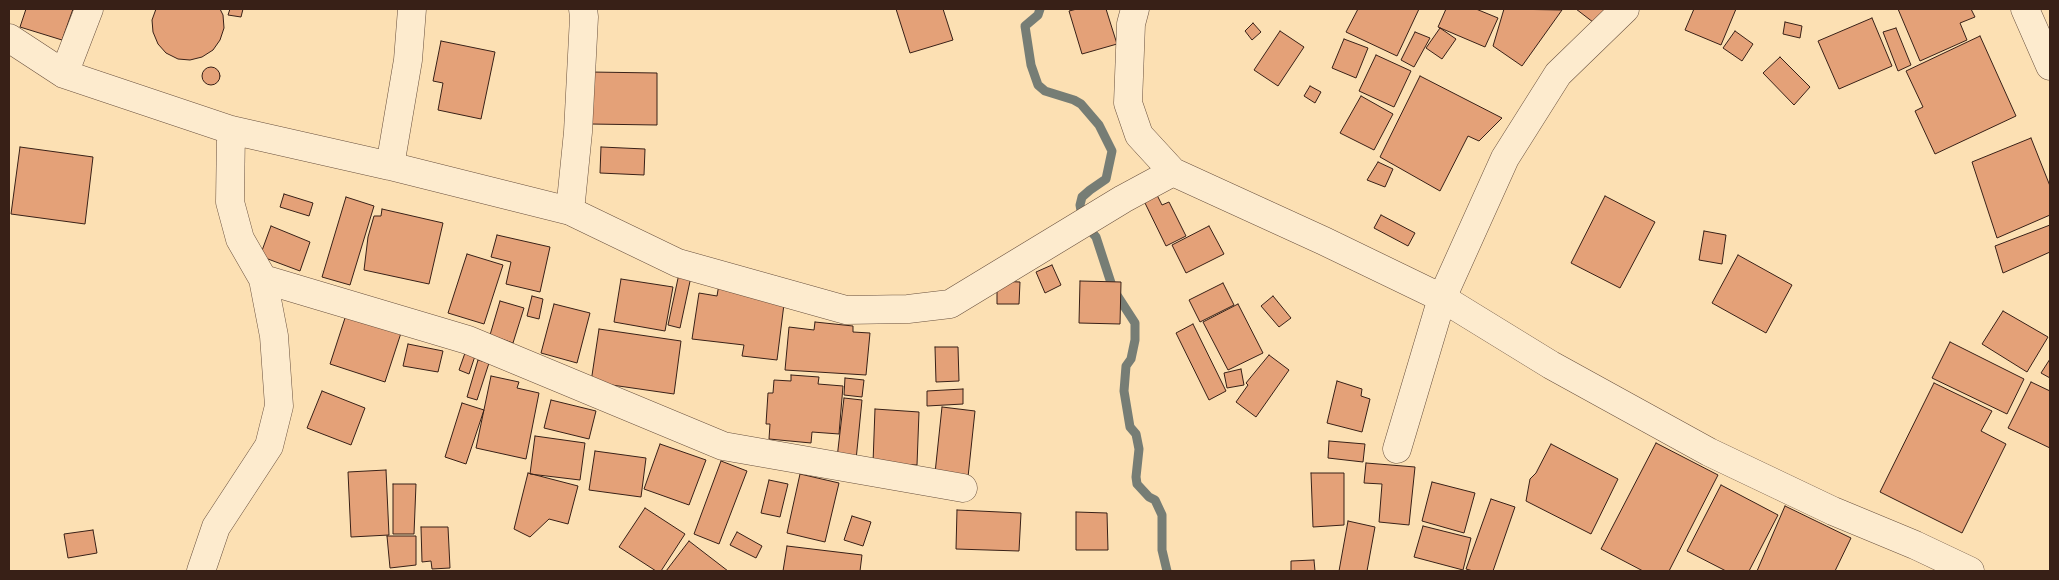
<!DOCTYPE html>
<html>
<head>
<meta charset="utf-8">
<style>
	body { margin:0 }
	#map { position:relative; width:2059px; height:580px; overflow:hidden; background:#fce0b3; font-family:"EB Garamond",serif }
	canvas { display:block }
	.frame { position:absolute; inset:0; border:10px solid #382017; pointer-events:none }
</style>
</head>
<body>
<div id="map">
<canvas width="2059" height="580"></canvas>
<div class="frame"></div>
</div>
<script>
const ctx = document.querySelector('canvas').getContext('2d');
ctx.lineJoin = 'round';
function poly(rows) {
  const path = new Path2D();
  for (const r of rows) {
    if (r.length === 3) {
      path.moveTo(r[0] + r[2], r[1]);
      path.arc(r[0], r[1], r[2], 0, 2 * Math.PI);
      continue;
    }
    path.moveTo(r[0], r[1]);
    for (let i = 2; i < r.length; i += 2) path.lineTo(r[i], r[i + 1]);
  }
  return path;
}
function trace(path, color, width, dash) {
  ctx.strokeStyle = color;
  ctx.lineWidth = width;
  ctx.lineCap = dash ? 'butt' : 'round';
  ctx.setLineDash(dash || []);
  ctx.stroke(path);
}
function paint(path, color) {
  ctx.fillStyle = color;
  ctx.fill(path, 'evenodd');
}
const stream = poly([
	[1040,9,1038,15,1025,26,1031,65,1038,85,1045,91,1074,100,1081,104,1099,125,1112,151,1106,179,1090,190,1082,197,1080,205,1083,222,1096,237,1113,289,1135,323,1135,340,1131,359,1126,366,1124,391,1130,427,1136,434,1139,449,1136,477,1137,484,1149,497,1155,500,1162,515,1162,550,1167,571]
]);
const building = poly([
	[26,9,73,9,62,40,20,27,26,9],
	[156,9,220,9,223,15,224,28,220,40,213,50,202,57,190,60,178,59,166,53,158,44,153,32,152,20,156,9],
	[230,9,243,9,241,17,228,15,230,9],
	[896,9,943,9,953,40,910,53,896,9],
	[1077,9,1106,9,1117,44,1082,54,1069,11,1077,9],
	[1358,9,1419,9,1397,56,1346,32,1358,9],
	[1446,9,1476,9,1498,18,1485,47,1438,27,1446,9],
	[1504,9,1562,10,1522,66,1493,46,1504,9],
	[1576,9,1617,9,1602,29,1576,9],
	[1694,9,1736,9,1721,45,1685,30,1694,9],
	[1898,9,1971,9,1975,17,1960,23,1967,40,1920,61,1898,9],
	[1872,18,1892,66,1839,89,1818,41,1872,18],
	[1785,22,1802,26,1800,38,1783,34,1785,22],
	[1253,23,1261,32,1252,40,1245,31,1253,23],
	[1440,28,1456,39,1442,59,1426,48,1440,28],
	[1896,28,1911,65,1898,71,1883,32,1896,28],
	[1280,31,1304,47,1278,86,1254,70,1280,31],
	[1735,31,1753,44,1742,61,1723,48,1735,31],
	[1415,32,1430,38,1414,67,1401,60,1415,32],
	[1980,36,2016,116,1935,154,1915,111,1923,107,1906,71,1980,36],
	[1344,39,1368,48,1356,78,1332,68,1344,39],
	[441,41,495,52,481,119,438,110,443,83,433,81,441,41],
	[1376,55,1411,71,1394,107,1359,91,1376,55],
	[1780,57,1810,87,1794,105,1763,73,1780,57],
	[211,76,9],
	[590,72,657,73,657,125,590,124,590,72],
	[1420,76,1502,118,1479,141,1468,136,1440,191,1380,157,1420,76],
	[1310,86,1321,92,1315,103,1304,96,1310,86],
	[1361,96,1393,114,1374,150,1340,133,1361,96],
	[2031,138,2050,186,2050,215,1997,238,1972,162,2031,138],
	[20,147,93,157,85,224,11,214,20,147],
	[601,147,645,149,644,175,600,173,601,147],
	[1378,162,1393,169,1385,187,1367,180,1378,162],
	[284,194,313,203,309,216,280,207,284,194],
	[1157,195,1162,205,1169,202,1186,236,1166,246,1144,201,1157,195],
	[1605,196,1655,222,1620,288,1571,263,1605,196],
	[346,197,374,206,350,285,322,277,346,197],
	[382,209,443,223,429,284,364,270,368,237,374,216,381,216,382,209],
	[1381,215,1415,233,1408,246,1374,228,1381,215],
	[2050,225,2050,252,2003,273,1995,246,2050,225],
	[271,226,310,242,300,271,260,256,271,226],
	[1209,226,1224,254,1186,273,1172,245,1209,226],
	[1704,231,1726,235,1722,264,1699,260,1704,231],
	[497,235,550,247,540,292,506,284,511,262,491,257,497,235],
	[467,254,503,265,484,324,448,313,467,254],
	[1738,255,1792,285,1766,333,1712,303,1738,255],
	[1052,265,1061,285,1045,293,1036,272,1052,265],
	[680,269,692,272,680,328,668,325,680,269],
	[621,279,673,287,665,331,614,322,621,279],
	[997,281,1020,282,1019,304,997,304,997,281],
	[1080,281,1121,282,1120,324,1079,323,1080,281],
	[1223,283,1234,305,1200,322,1189,300,1223,283],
	[719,284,785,296,777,360,742,356,744,345,692,339,699,293,717,296,719,284],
	[532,296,543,299,539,319,527,316,532,296],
	[1273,296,1291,318,1279,327,1261,306,1273,296],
	[500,301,524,308,513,343,490,335,500,301],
	[554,304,590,313,577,363,541,353,554,304],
	[1238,304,1263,353,1228,370,1203,322,1238,304],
	[2003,311,2048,337,2027,372,1982,344,2003,311],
	[346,315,401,333,385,382,330,364,346,315],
	[815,322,853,326,853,332,870,333,866,375,785,370,789,327,814,330,815,322],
	[1193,324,1226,391,1209,400,1176,333,1193,324],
	[599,329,681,341,674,394,591,382,599,329],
	[1950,342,2024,379,2007,414,1932,378,1950,342],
	[408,344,443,351,438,372,403,366,408,344],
	[935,347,958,347,959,381,936,382,935,347],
	[465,353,475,356,469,374,459,370,465,353],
	[1269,355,1289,370,1256,417,1236,402,1248,385,1246,383,1269,355],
	[2050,359,2050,378,2041,373,2050,359],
	[478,360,489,363,477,400,467,397,478,360],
	[1241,369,1244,385,1227,388,1224,373,1241,369],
	[791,375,819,377,818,384,843,386,839,434,812,432,811,443,769,439,770,424,766,424,768,393,773,393,774,380,791,381,791,375],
	[491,376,519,382,517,388,539,393,526,459,476,448,491,376],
	[845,378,864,380,862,397,844,395,845,378],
	[1337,381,1362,389,1361,396,1370,399,1362,432,1327,423,1337,381],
	[2031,382,2050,391,2050,448,2008,428,2031,382],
	[1934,383,1992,411,1981,431,2006,444,1962,533,1880,492,1934,383],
	[963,389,963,404,927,406,927,391,963,389],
	[322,391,365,408,351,445,307,428,322,391],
	[844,398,862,400,856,460,837,458,844,398],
	[551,400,596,411,589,439,544,428,551,400],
	[462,403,484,410,466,464,445,457,462,403],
	[942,407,975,411,968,477,935,473,942,407],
	[875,409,919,412,917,465,873,463,875,409],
	[535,436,585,443,580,480,530,474,535,436],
	[1329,441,1365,444,1363,462,1328,458,1329,441],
	[1656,443,1718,475,1669,571,1643,571,1601,549,1656,443],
	[660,444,706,460,689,505,644,489,660,444],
	[1551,444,1618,479,1591,534,1526,501,1530,479,1536,473,1551,444],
	[595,451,646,458,641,497,589,490,595,451],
	[721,461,747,471,719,544,694,534,721,461],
	[1366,463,1415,467,1409,525,1379,522,1382,484,1364,483,1366,463],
	[386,470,389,535,351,537,348,472,386,470],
	[528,473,578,486,568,524,549,519,530,537,514,529,528,473],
	[1311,473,1344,473,1344,525,1313,527,1311,473],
	[800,474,839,483,825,542,787,533,800,474],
	[769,480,788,484,780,517,761,513,769,480],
	[1432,482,1475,493,1464,533,1422,521,1432,482],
	[393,484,416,484,414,534,393,534,393,484],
	[1721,485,1778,515,1749,571,1726,571,1687,551,1721,485],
	[1491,499,1515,507,1493,571,1473,571,1466,569,1491,499],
	[1785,506,1851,538,1835,571,1757,571,1785,506],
	[645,508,685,534,661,571,656,571,619,547,645,508],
	[957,510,1021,513,1019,551,956,549,957,510],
	[1076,512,1107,513,1108,550,1076,550,1076,512],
	[852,516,871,522,863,546,844,540,852,516],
	[1348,521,1375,527,1367,571,1339,571,1348,521],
	[1423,526,1471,538,1463,570,1414,557,1423,526],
	[421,527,448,527,450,568,432,569,431,561,422,562,421,527],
	[93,530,97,553,68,558,64,534,93,530],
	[737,532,762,546,756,558,730,545,737,532],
	[387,536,416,536,416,565,390,568,387,536],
	[689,541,728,571,666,571,689,541],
	[787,546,862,555,860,571,783,571,787,546],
	[1314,560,1315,571,1291,571,1291,561,1314,560]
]);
const street = poly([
	[1135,9,1131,24,1128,103,1139,135,1173,172,1324,241,1442,298,1551,365,1709,452,1833,511,1915,545,1970,571],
	[2025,9,2050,66],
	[9,38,64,74,231,130,390,166,570,211,678,263,846,310,908,309,950,304,1123,199,1173,172],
	[64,74,89,9],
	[390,166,408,60,412,9],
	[570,211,578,132,584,17,583,9],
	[263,279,468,340,723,446,963,488],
	[1397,449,1442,298,1505,158,1558,74,1625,9],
	[201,571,216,527,269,446,279,406,274,336,263,279,240,239,230,202,231,130]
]);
trace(stream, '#767d75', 9);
paint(building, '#e4a178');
trace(building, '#382017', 1);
trace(street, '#69503e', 29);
trace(street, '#fdebce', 28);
</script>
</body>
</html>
